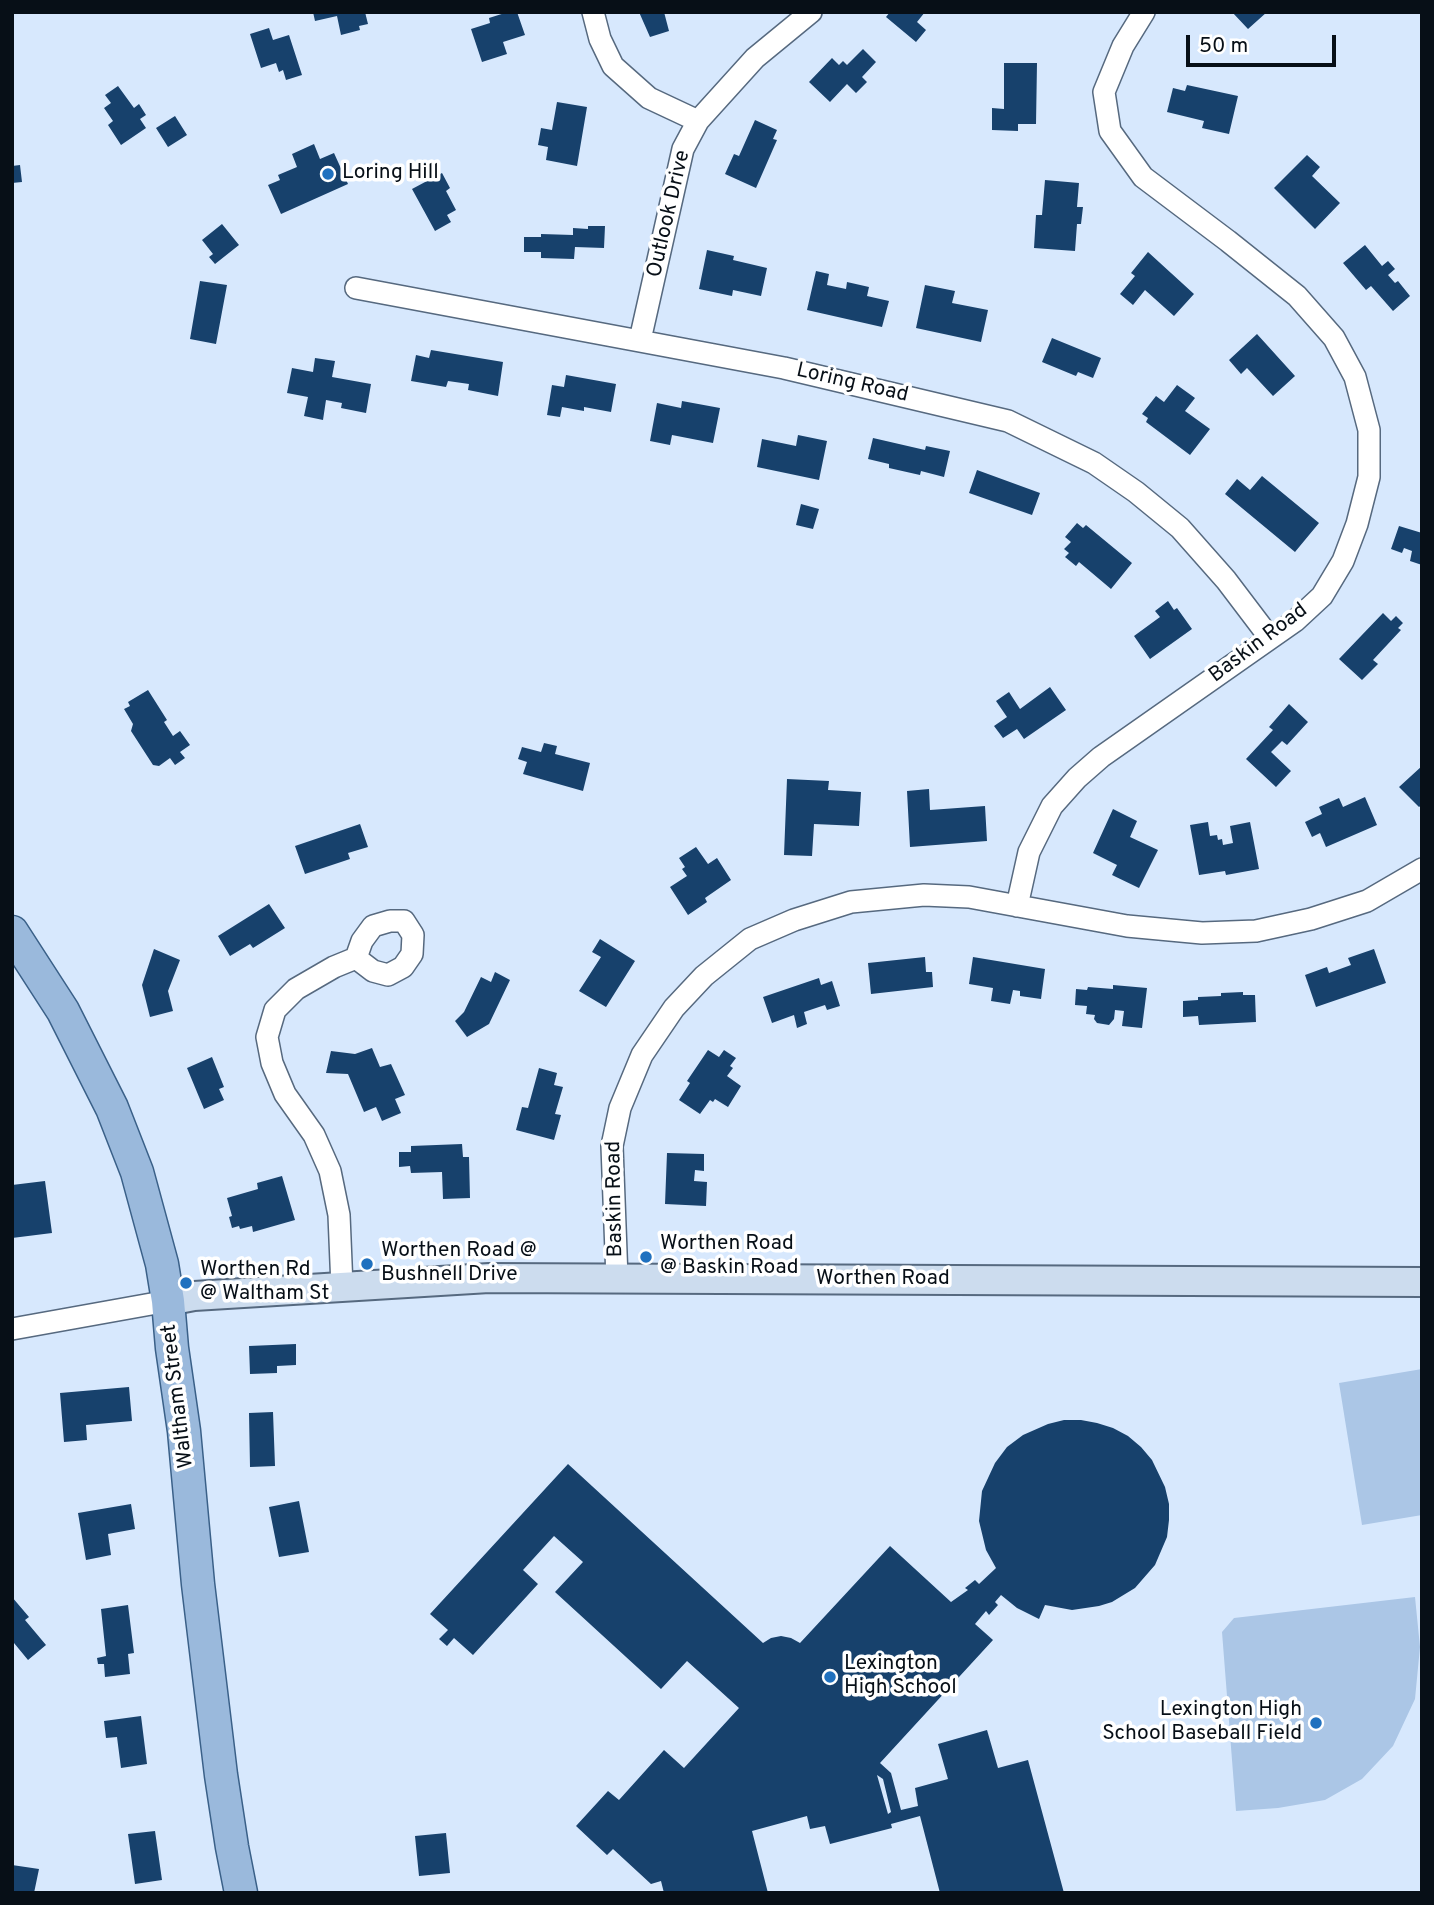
<!DOCTYPE html>
<html>
<head>
<meta charset="utf-8">
<style>
	body { margin:0 }
	#map { position:relative; width:1434px; height:1905px; overflow:hidden; background:#d7e8fd; font-family:Overpass,sans-serif }
	canvas { display:block }
	.frame { position:absolute; inset:0; border:14px solid #070f17; pointer-events:none }
	.scale { position:absolute; left:1186px; top:35px; width:150px; height:32px; box-sizing:border-box; border:4px solid #070f17; border-top:0; padding-left:9px; font-size:21px; line-height:24px; white-space:nowrap; color:#070f17; -webkit-text-stroke:5px #fff; paint-order:stroke }
</style>
</head>
<body>
<div id="map">
<canvas width="1434" height="1905"></canvas>
<div class="frame"></div>
<div class="scale">50 m</div>
</div>
<script>
const ctx = document.querySelector('canvas').getContext('2d');
ctx.lineJoin = 'round';
function paint(path, color) {
  ctx.fillStyle = color;
  ctx.fill(path, 'evenodd');
}
function poly(rows) {
  const path = new Path2D();
  for (const r of rows) {
    path.moveTo(r[0], r[1]);
    for (let i = 2; i < r.length; i += 2) path.lineTo(r[i], r[i + 1]);
  }
  return path;
}
function trace(path, color, width, dash) {
  ctx.strokeStyle = color;
  ctx.lineWidth = width;
  ctx.lineCap = dash ? 'butt' : 'round';
  ctx.setLineDash(dash || []);
  ctx.stroke(path);
}
function write(font, color, halo, rows, align = 'center') {
  ctx.font = font + ' Overpass,sans-serif';
  ctx.lineWidth = 7;
  ctx.setLineDash([]);
  ctx.textBaseline = 'middle';
  ctx.strokeStyle = halo;
  ctx.fillStyle = color;
  for (const [text, x, y, turn = 0] of rows) {
    ctx.save();
    ctx.translate(x, y);
    ctx.rotate((+turn || 0) * Math.PI / 180);
    ctx.textAlign = isNaN(turn) ? turn : align;
    if (halo) ctx.strokeText(text, 0, 0);
    ctx.fillText(text, 0, 0);
    ctx.restore();
  }
}
const green = poly([
	[1422,1369,1422,1515,1362,1525,1339,1383],
	[1415,1597,1420,1647,1415,1699,1393,1746,1362,1779,1325,1800,1278,1808,1236,1811,1222,1632,1234,1618]
]);
const building = poly([
	[313,12,365,12,368,24,359,26,360,30,341,35,337,16,315,21],
	[508,12,517,12,525,35,503,42,507,54,482,62,471,29,490,23,489,18],
	[639,12,664,12,669,31,650,37],
	[890,12,925,12,917,22,926,30,916,42,886,17],
	[1232,12,1267,12,1248,29],
	[269,28,273,40,289,35,302,75,286,80,283,70,279,72,276,63,261,68,250,34],
	[863,49,876,62,862,77,867,82,856,93,847,84,830,102,809,82,832,58,839,65,843,61,847,65],
	[1004,63,1037,63,1036,124,1018,124,1018,131,992,130,992,108,1004,109],
	[1187,85,1238,96,1229,134,1202,128,1204,121,1167,112,1173,88,1185,91],
	[118,86,134,108,139,104,146,115,140,119,146,128,121,145,108,125,113,121,104,108,111,103,105,95],
	[557,102,587,107,577,166,546,160,548,147,538,145,541,128,552,130],
	[175,116,187,135,168,147,156,128],
	[755,120,777,130,773,139,777,140,756,188,725,174,734,154,739,156],
	[314,144,320,159,334,153,348,184,281,214,268,185,280,180,278,175,297,167,292,154],
	[1307,155,1320,167,1312,176,1340,203,1315,229,1274,188],
	[20,165,22,182,12,183,12,166],
	[442,173,450,188,446,191,456,210,447,215,451,222,435,231,412,189],
	[1045,180,1079,183,1077,207,1083,207,1081,224,1077,224,1075,251,1034,248,1036,215,1042,215],
	[222,224,239,245,215,264,209,257,213,254,202,240],
	[588,226,605,226,604,248,575,247,574,259,541,258,541,252,524,252,524,237,541,237,541,234,573,235,573,228,588,229],
	[1365,245,1382,266,1388,261,1395,269,1388,275,1395,283,1398,281,1410,296,1393,311,1371,286,1366,290,1343,263],
	[707,250,734,256,733,260,767,268,761,296,733,290,732,296,699,289],
	[1148,252,1194,294,1174,316,1145,290,1133,305,1120,294,1135,276,1131,273],
	[816,271,829,274,827,285,846,289,847,282,869,287,867,296,889,301,882,327,807,310],
	[200,281,227,285,216,344,190,339],
	[925,285,955,291,952,303,988,310,981,342,916,328],
	[1257,334,1295,376,1273,396,1247,368,1241,374,1229,360],
	[1052,338,1101,358,1093,378,1078,372,1076,376,1042,362],
	[431,350,503,362,498,396,468,390,469,384,448,381,446,387,411,381,416,355,429,358],
	[315,358,335,361,332,377,371,384,366,413,341,408,342,403,326,400,323,420,304,416,308,397,287,393,292,368,313,372],
	[566,375,616,384,611,412,584,407,584,411,562,407,560,417,547,415,552,385,564,387],
	[1177,385,1195,398,1185,411,1210,429,1190,455,1146,422,1148,418,1142,414,1156,396,1164,402],
	[682,401,720,408,713,443,672,435,670,445,650,441,657,403,681,408],
	[798,435,827,441,819,480,757,467,762,439,796,446],
	[873,438,925,450,926,446,950,451,944,477,921,471,920,475,889,468,889,464,868,459],
	[977,470,1040,493,1032,515,969,493],
	[1262,476,1319,523,1295,552,1225,494,1237,479,1250,490],
	[801,504,819,509,813,529,796,525],
	[1077,523,1083,528,1086,525,1132,563,1111,589,1079,562,1076,566,1065,557,1069,553,1064,549,1071,542,1065,537],
	[1399,526,1422,533,1422,565,1410,561,1412,551,1404,548,1402,553,1391,549],
	[1168,601,1174,610,1177,608,1192,629,1150,659,1134,636,1160,617,1155,611],
	[1383,613,1391,621,1396,616,1403,623,1398,628,1401,630,1373,660,1378,664,1362,680,1339,659],
	[1050,687,1066,710,1024,739,1017,729,1003,738,994,726,1007,717,996,701,1009,692,1020,709],
	[148,690,167,720,164,722,173,736,180,731,190,745,180,752,185,758,175,765,170,758,159,766,153,765,131,731,133,724,124,709,130,706,128,702],
	[1289,704,1308,722,1287,745,1282,741,1271,752,1291,771,1276,787,1246,759,1273,730,1269,727],
	[544,743,557,746,555,754,590,763,583,791,523,774,527,762,518,759,522,747,541,752],
	[1422,766,1422,805,1419,807,1399,787],
	[787,779,829,781,828,790,861,792,859,826,814,824,812,856,784,855],
	[929,789,930,810,985,806,987,841,910,847,907,791],
	[1365,797,1377,825,1326,847,1320,833,1312,837,1305,822,1322,814,1319,807,1339,798,1343,807],
	[1113,809,1137,821,1130,837,1158,850,1139,888,1112,875,1117,865,1093,853],
	[1208,822,1210,836,1217,835,1218,840,1222,839,1223,845,1233,843,1230,826,1250,822,1259,869,1226,875,1225,871,1199,875,1190,825],
	[360,824,368,847,348,853,350,859,305,874,295,846],
	[696,847,708,864,717,858,731,880,705,898,707,902,688,915,670,887,687,876,682,869,685,867,679,858],
	[269,904,285,928,253,948,250,944,230,956,218,936],
	[600,939,635,961,606,1007,579,991,601,957,592,952],
	[154,949,180,960,168,991,173,1011,150,1017,142,985],
	[1374,949,1386,983,1316,1007,1305,975,1327,967,1329,973,1351,965,1348,958],
	[925,957,926,972,932,972,933,987,871,994,868,963],
	[973,957,1045,969,1041,999,1020,996,1020,991,1013,990,1010,1004,991,1001,993,988,969,984],
	[495,972,510,980,489,1024,467,1037,455,1021,464,1012,481,977,491,982],
	[819,978,821,985,832,981,840,1006,827,1010,825,1005,804,1012,807,1024,797,1028,794,1015,772,1023,763,997],
	[1113,985,1147,988,1142,1028,1122,1026,1124,1011,1115,1010,1114,1019,1109,1025,1097,1023,1094,1019,1095,1015,1086,1014,1087,1006,1075,1005,1076,989,1087,990,1088,987,1113,989],
	[1243,992,1243,995,1255,995,1256,1022,1199,1025,1198,1016,1183,1017,1183,1001,1198,1000,1198,997,1221,996,1221,993],
	[372,1048,380,1067,391,1064,405,1095,395,1099,401,1113,382,1121,376,1107,364,1112,348,1074,326,1073,331,1051,355,1054],
	[708,1050,719,1057,724,1050,736,1058,730,1066,733,1068,727,1076,741,1086,728,1107,715,1099,713,1102,710,1100,700,1114,679,1100,690,1083,687,1081],
	[212,1057,224,1087,219,1089,224,1100,204,1109,187,1068],
	[539,1068,557,1073,554,1085,563,1087,555,1114,561,1115,554,1140,516,1130,522,1107,528,1108],
	[462,1144,463,1157,469,1157,470,1198,443,1199,442,1172,411,1173,410,1166,399,1167,399,1152,411,1152,411,1146],
	[667,1153,704,1154,704,1171,695,1170,694,1181,707,1182,706,1206,665,1204],
	[282,1176,295,1220,253,1232,252,1226,240,1229,239,1226,232,1228,229,1217,232,1216,227,1198,258,1189,257,1183],
	[45,1181,52,1233,12,1238,12,1185],
	[296,1344,296,1365,277,1366,277,1373,250,1374,249,1346],
	[129,1387,132,1421,86,1425,87,1440,64,1442,60,1393],
	[273,1412,275,1466,250,1467,249,1413],
	[1064,1420,1081,1420,1097,1423,1113,1428,1128,1436,1141,1447,1152,1460,1165,1487,1169,1504,1169,1520,1167,1537,1155,1565,1135,1588,1112,1602,1099,1606,1072,1610,1045,1605,1039,1619,1017,1608,1001,1595,995,1602,998,1605,989,1615,986,1611,975,1624,993,1640,880,1763,891,1773,901,1810,918,1806,915,1788,948,1779,938,1744,987,1730,998,1768,1028,1760,1064,1893,940,1893,920,1816,891,1824,892,1828,830,1844,825,1826,810,1829,807,1816,752,1831,768,1893,664,1893,661,1881,651,1884,613,1849,607,1855,576,1826,608,1791,619,1800,664,1750,684,1768,739,1708,687,1661,661,1689,555,1592,583,1562,554,1536,523,1570,538,1584,473,1655,454,1638,447,1646,439,1639,448,1630,430,1614,568,1464,763,1643,771,1638,781,1636,791,1638,800,1643,890,1546,951,1602,968,1590,965,1588,975,1580,979,1584,996,1568,986,1550,979,1521,982,1491,995,1463,1007,1447,1023,1435,1048,1424],
	[877,1775,883,1779,891,1812,888,1814],
	[299,1501,309,1552,279,1557,269,1507],
	[131,1504,135,1529,108,1534,111,1555,86,1560,78,1513],
	[12,1597,29,1617,25,1620,46,1645,28,1660,14,1643,12,1645],
	[128,1605,134,1653,128,1654,130,1674,105,1677,104,1664,98,1664,97,1658,106,1656,101,1609],
	[141,1716,147,1764,121,1768,117,1737,106,1738,104,1721],
	[155,1831,162,1880,135,1884,128,1834],
	[446,1833,450,1873,419,1876,415,1836],
	[12,1865,39,1869,34,1893,12,1893]
]);
const street = poly([
	[593,12,600,39,613,66,649,98,698,121],
	[356,288,784,368,1008,421,1094,463,1136,492,1180,528,1226,580,1270,638],
	[640,340,683,149,698,121,755,58,811,12],
	[1017,906,1029,852,1052,806,1077,778,1101,757,1295,621,1322,596,1343,561,1357,524,1369,477,1369,430,1355,377,1334,338,1297,296,1228,241,1143,177,1110,131,1104,92,1123,46,1144,12],
	[617,1279,612,1146,620,1108,642,1055,674,1008,704,976,750,939,794,920,851,902,924,895,969,897,1127,926,1202,933,1256,931,1311,919,1367,901,1422,869],
	[342,1287,339,1215,330,1171,314,1135,285,1094,272,1063,267,1037,275,1010,296,989,334,967,356,958,373,971,388,975,403,967,412,954,413,935,404,921,390,921,373,926,362,941,356,958],
	[12,1329,168,1301]
]);
const secondary = poly([
	[168,1301,194,1296,489,1278,1422,1282]
]);
const primary = poly([
	[12,932,63,1011,112,1108,137,1172,162,1264,168,1301,172,1348,184,1431,198,1584,221,1775,232,1847,241,1893]
]);
const markers = [
	[328,174,7,"#2071bf"],
	[646,1257,7,"#2071bf"],
	[367,1264,7,"#2071bf"],
	[186,1283,7,"#2071bf"],
	[830,1677,7,"#2071bf"],
	[1316,1723,7,"#2071bf"]
];
const poiNames = [
	["Loring Hill",342,174],
	["Worthen Road",660,1245],
	["@ Baskin Road",660,1269],
	["Worthen Road @",381,1252],
	["Bushnell Drive",381,1276],
	["Worthen Rd",200,1271],
	["@ Waltham St",200,1295],
	["Lexington",844,1665],
	["High School",844,1689],
	["Lexington High",1302,1711,"right"],
	["School Baseball Field",1302,1735,"right"]
];
const streetNames = [
	["Outlook Drive",670,214,-77],
	["Loring Road",852,384,13],
	["Baskin Road",1259,644,-37],
	["Baskin Road",616,1199,-91],
	["Worthen Road",883,1280],
	["Waltham Street",179,1396,-97]
];
paint(green, '#abc6e6');
paint(building, '#17416c');
trace(street, '#56697f', 24);
trace(secondary, '#56697f', 32);
trace(primary, '#3a6088', 35);
trace(street, '#fff', 21);
trace(secondary, '#ccdcee', 28);
trace(primary, '#9ab9dc', 32);
for (const [x, y, r, color] of markers) {
  const dot = new Path2D();
  dot.arc(x, y, r, 0, 2 * Math.PI);
  ctx.fillStyle = color;
  ctx.fill(dot);
  trace(dot, '#fff', 2.5);
}
write('21px', '#070f17', '#fff', poiNames, 'left');
write('21px', '#070f17', '#fff', streetNames);
</script>
</body>
</html>
